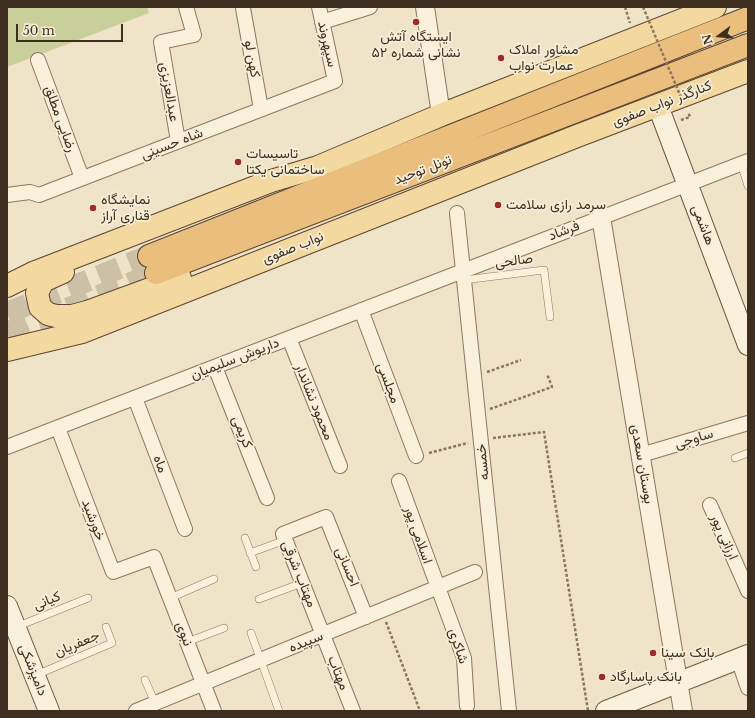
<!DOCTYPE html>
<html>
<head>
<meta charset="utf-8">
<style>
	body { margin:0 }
	#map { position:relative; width:755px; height:718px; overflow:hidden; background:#f0e4c8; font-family:"Libre Baskerville",serif }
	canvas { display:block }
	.frame { position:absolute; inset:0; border:8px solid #3d2e20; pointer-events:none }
	.north { position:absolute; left:699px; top:16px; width:40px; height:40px; -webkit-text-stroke:3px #f7eed8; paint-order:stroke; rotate:254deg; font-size:11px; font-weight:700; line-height:16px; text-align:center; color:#3d2e20 }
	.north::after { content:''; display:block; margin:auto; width:14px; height:18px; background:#3d2e20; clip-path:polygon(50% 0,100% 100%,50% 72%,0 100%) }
	.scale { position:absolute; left:16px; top:24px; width:107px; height:18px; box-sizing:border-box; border:2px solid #3d2e20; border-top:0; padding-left:5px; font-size:12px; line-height:14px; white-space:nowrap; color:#3d2e20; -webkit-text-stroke:3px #f7eed8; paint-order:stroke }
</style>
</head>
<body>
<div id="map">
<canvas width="755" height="718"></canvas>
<div class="frame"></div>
<div class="north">N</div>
<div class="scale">50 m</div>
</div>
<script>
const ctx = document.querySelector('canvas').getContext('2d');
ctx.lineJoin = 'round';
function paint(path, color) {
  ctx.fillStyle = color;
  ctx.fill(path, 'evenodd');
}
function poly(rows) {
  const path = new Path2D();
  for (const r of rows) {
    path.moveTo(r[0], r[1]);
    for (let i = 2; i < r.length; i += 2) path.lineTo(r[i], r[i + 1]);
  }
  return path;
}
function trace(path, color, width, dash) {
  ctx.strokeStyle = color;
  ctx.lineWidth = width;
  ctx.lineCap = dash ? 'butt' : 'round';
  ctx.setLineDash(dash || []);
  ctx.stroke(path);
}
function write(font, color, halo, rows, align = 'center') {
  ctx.font = font + ' "Libre Baskerville",Vazirmatn,serif';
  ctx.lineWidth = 3.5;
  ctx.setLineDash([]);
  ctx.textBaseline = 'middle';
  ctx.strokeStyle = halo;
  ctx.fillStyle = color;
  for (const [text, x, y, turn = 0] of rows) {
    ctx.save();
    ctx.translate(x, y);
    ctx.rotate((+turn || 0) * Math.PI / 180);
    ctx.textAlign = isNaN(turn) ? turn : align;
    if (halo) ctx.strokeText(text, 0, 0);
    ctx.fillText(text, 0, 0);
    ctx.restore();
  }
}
const green = poly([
	[7,7,147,7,149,13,7,67]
]);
const trunkTunnel = poly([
	[7,313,149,256],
	[7,333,156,273]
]);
const path = poly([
	[625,7,630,23],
	[681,120,690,117,688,112],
	[487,372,521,360],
	[490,409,552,387,547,374],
	[493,438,544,432,588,711],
	[429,453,468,443],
	[386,622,420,711]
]);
const service = poly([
	[741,163,748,186],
	[464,280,544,270,550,317],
	[735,458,748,453],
	[245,538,256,567],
	[250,553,285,540],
	[170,598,214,579],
	[259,599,302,583],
	[16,627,88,598],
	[251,633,279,711],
	[187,642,224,628],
	[36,675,112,643,106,627],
	[145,680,155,703]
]);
const minor = poly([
	[243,8,261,109],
	[322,22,370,7],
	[38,60,82,178],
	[178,141,161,42,194,35,186,7],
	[7,195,30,192,39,195,335,81,319,7],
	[457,213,509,711],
	[361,310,416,456],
	[289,338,340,466],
	[215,367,267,498],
	[135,398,185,529],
	[58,428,113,572,154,557,214,711],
	[7,447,748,161],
	[641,455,748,423],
	[399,481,464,658,467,706],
	[710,505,748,591],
	[738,659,748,688],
	[136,711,475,572],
	[353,711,283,534,326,517,366,617]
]);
const tertiary = poly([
	[425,7,441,115],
	[601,217,683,711]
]);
const secondary = poly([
	[658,106,748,345],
	[7,606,49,711],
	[606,711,748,655]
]);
const primary = poly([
	[63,272,43,281,37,293,40,307,48,314,56,316,72,316,87,312,180,278],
	[7,286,33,273,271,181,318,167,441,115,715,7],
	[7,350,82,332,577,136,748,71]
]);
const trunk = poly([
	[149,256,748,18],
	[156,273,748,45]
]);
const pathBridge = poly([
	[643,7,683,102]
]);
const markers = [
	[416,22,4,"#9e2a2b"],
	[501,58,4,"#9e2a2b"],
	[238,162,4,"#9e2a2b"],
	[498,205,4,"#9e2a2b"],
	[93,208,4,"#9e2a2b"],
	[653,653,4,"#9e2a2b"],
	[602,677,4,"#9e2a2b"]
];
const poiNames = [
	["ایستگاه آتش",416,37,"center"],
	["نشانی شماره ۵۲",416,53,"center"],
	["مشاور املاک",509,50],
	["عمارت نواب",509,66],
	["تاسیسات",246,154],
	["ساختمانی یکتا",246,170],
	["نمایشگاه",101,200],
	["قناری آراز",101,216],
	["سرمد رازی سلامت",506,205],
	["بانک سینا",661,653],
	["بانک پاسارگاد",610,677]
];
const streetNames = [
	["سپهروند",327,44,77],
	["کهن لو",252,59,80],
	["عبدالعزیزی",169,92,80],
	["کنارگذر نواب صفوی",662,104,-21],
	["رضایی مطلق",60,119,70],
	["شاه حسینی",172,144,-21],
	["تونل توحید",423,170,-21],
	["هاشمی",703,225,69],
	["فرشاد",564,231,-21],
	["نواب صفوی",293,248,-22],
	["صالحی",514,261,-7],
	["داریوش سلیمیان",235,359,-21],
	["مجلسی",388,383,69],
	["محمود نشاندار",314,402,68],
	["کریمی",242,432,68],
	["ساوجی",694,439,-17],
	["خمسه",483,462,-96],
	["ماه",160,464,69],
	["بوستان سعدی",642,464,80],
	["خورشید",93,520,69],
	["اسلامی پور",418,535,71],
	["ارزانی پور",724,537,66],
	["احسانی",347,567,68],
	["مهتاب شرقی",299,574,68],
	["کیانی",47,601,-22],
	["نبوی",184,634,69],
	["سپیده",306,642,-22],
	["جعفریان",77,644,-23],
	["شاکری",458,646,72],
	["دامپزشکی",33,670,68],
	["مهتاب",338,673,68]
];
paint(green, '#c9cf9b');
trace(trunkTunnel, '#ccc0a6', 22, [22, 11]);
trace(service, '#8d765c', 8);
trace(minor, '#8d765c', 16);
trace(tertiary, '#8d765c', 20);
trace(secondary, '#6f573f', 22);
trace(primary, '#5b4430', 24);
trace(trunk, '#5b4430', 24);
trace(path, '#8d765c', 2.5, [3, 2]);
trace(service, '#faf1dc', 7);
trace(minor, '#faf1dc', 14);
trace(tertiary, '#faf1dc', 18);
trace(secondary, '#faf1dc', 20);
trace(primary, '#f3d9a0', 22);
trace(trunk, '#eabe7c', 22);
trace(pathBridge, '#8d765c', 2.5, [3, 2]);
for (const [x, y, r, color] of markers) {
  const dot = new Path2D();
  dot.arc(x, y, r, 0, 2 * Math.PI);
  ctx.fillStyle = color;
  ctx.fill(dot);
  trace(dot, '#f7eed8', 1.5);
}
write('14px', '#3d2e20', '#f7eed8', poiNames, 'left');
write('14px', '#3d2e20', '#f7eed8', streetNames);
</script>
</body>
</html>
